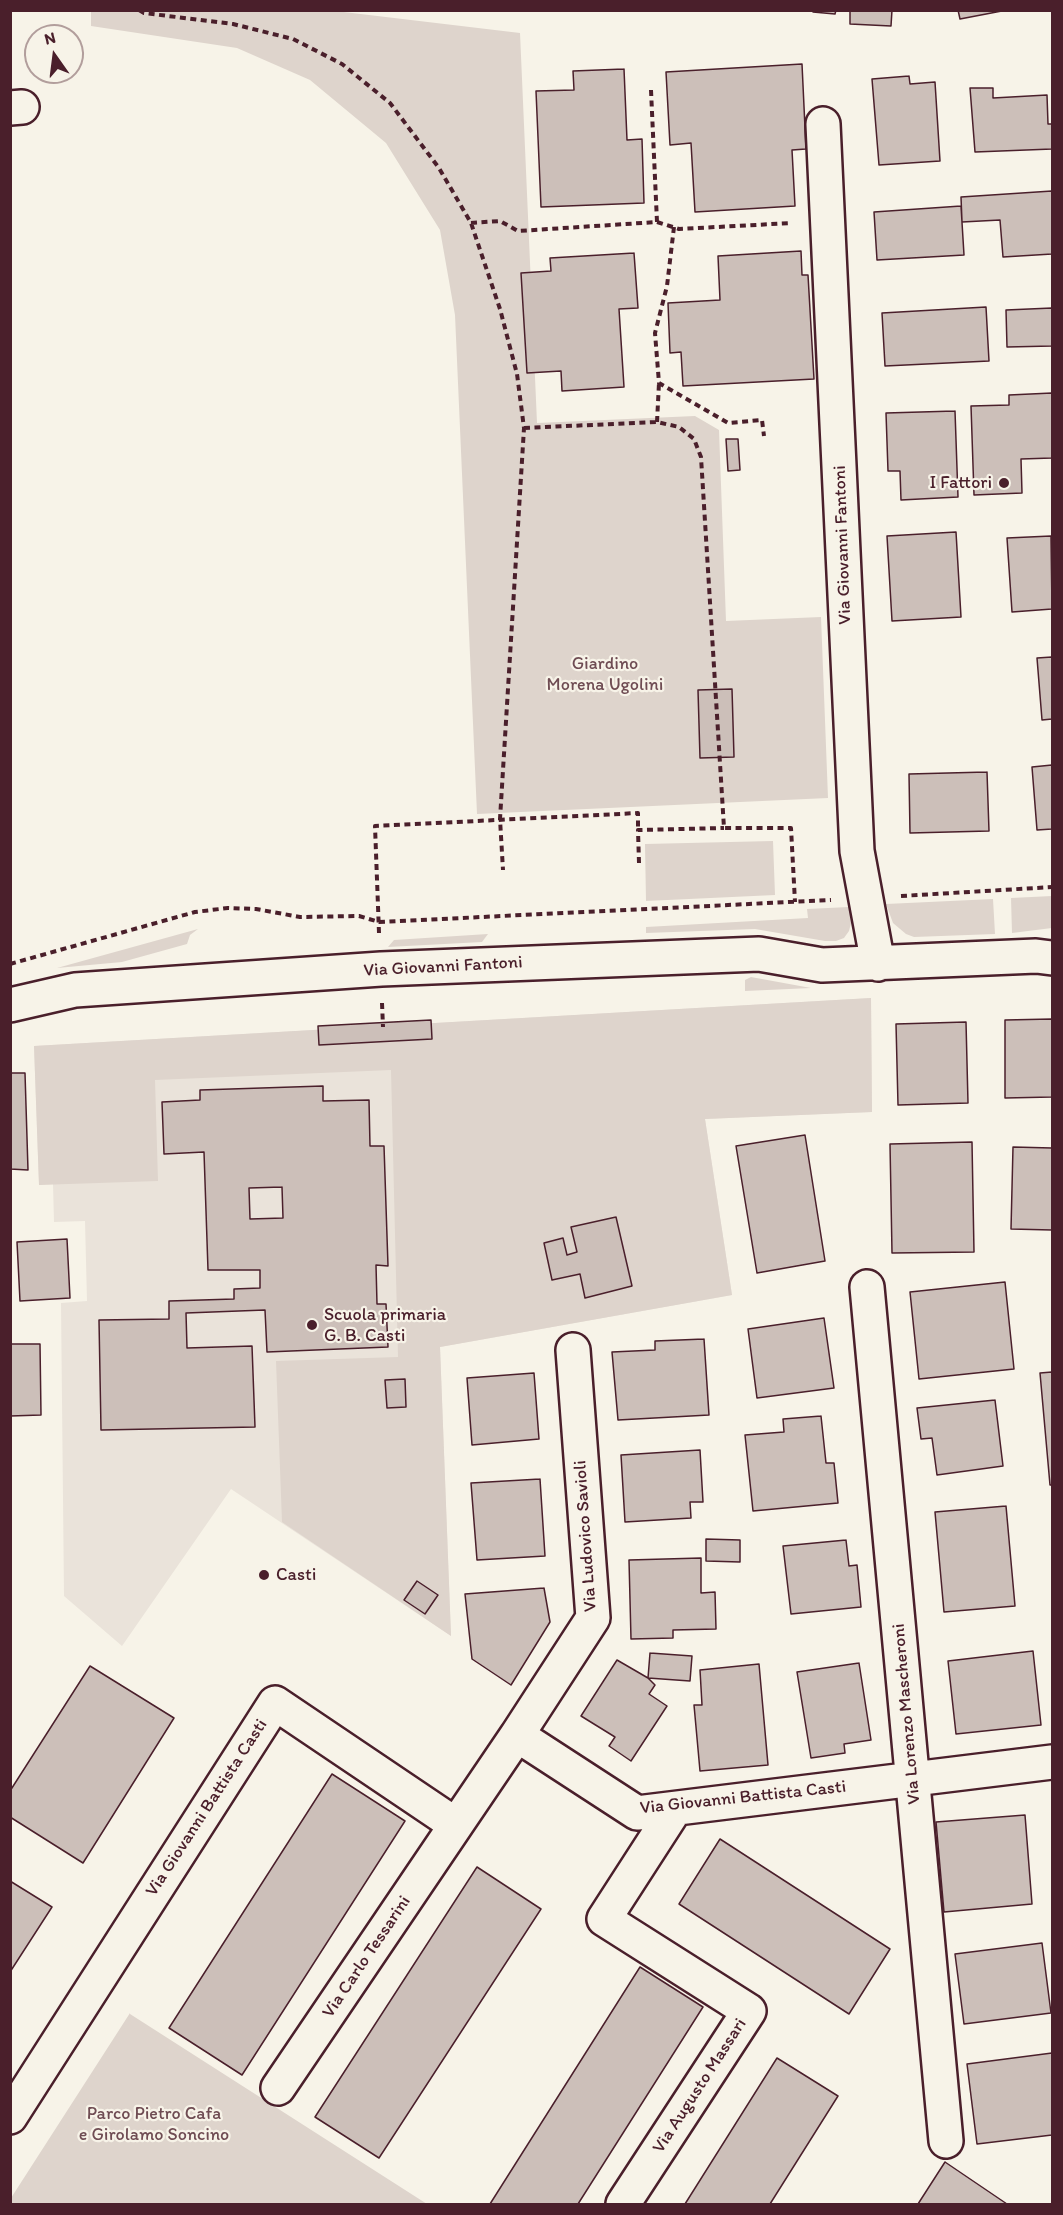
<!DOCTYPE html>
<html>
<head>
<meta charset="utf-8">
<style>
	body { margin:0 }
	#map { position:relative; width:1063px; height:2215px; overflow:hidden; background:#f7f3e8; font-family:Itim,sans-serif }
	canvas { display:block }
	.frame { position:absolute; inset:0; border:12px solid #4a1f2b; pointer-events:none }
	.north { position:absolute; left:24px; top:24px; width:60px; height:60px; box-sizing:border-box; background:#f7f3e8; border:2px solid #b29e9c; border-radius:50%; rotate:346deg; font-size:16px; font-weight:700; line-height:24px; text-align:center; color:#4a1f2b }
	.north::after { content:''; display:block; margin:auto; width:21px; height:27px; background:#4a1f2b; clip-path:polygon(50% 0,100% 100%,50% 72%,0 100%) }
</style>
</head>
<body>
<div id="map">
<canvas width="1063" height="2215"></canvas>
<div class="frame"></div>
<div class="north">N</div>
</div>
<script>
const ctx = document.querySelector('canvas').getContext('2d');
ctx.lineJoin = 'round';
function paint(path, color) {
  ctx.fillStyle = color;
  ctx.fill(path, 'evenodd');
}
function poly(rows) {
  const path = new Path2D();
  for (const r of rows) {
    path.moveTo(r[0], r[1]);
    for (let i = 2; i < r.length; i += 2) path.lineTo(r[i], r[i + 1]);
  }
  return path;
}
function trace(path, color, width, dash) {
  ctx.strokeStyle = color;
  ctx.lineWidth = width;
  ctx.lineCap = dash ? 'butt' : 'round';
  ctx.setLineDash(dash || []);
  ctx.stroke(path);
}
function write(font, color, halo, rows, align = 'center') {
  ctx.font = font + ' Itim,sans-serif';
  ctx.lineWidth = 4.5;
  ctx.setLineDash([]);
  ctx.textBaseline = 'middle';
  ctx.strokeStyle = halo;
  ctx.fillStyle = color;
  for (const [text, x, y, turn = 0] of rows) {
    ctx.save();
    ctx.translate(x, y);
    ctx.rotate((+turn || 0) * Math.PI / 180);
    ctx.textAlign = isNaN(turn) ? turn : align;
    if (halo) ctx.strokeText(text, 0, 0);
    ctx.fillText(text, 0, 0);
    ctx.restore();
  }
}
const built = poly([
	[871,998,872,1112,705,1119,732,1295,440,1347,451,1636,231,1489,122,1646,64,1596,61,1303,87,1301,85,1221,54,1222,53,1184,39,1185,34,1046]
]);
const green = poly([
	[327,10,520,33,537,423,695,416,719,430,726,621,821,617,828,798,477,814,455,315,440,230,386,143,310,80,237,48,91,26,91,11],
	[773,841,775,895,646,901,645,844],
	[1052,896,1052,928,1012,933,1011,898],
	[993,899,995,934,914,937,906,934,893,923,886,904],
	[849,907,851,923,849,931,844,938,836,941,825,941,755,929,646,933,646,927,808,918,807,909],
	[198,929,190,935,187,944,122,962,57,968],
	[488,934,482,942,388,947,394,940],
	[751,977,811,988,745,991,745,980],
	[871,998,872,1112,705,1119,732,1295,440,1347,451,1636,282,1522,276,1361,398,1357,391,1070,155,1080,158,1181,39,1185,34,1046],
	[130,2013,130,2014,427,2204,11,2204,11,2198]
]);
const building = poly([
	[813,10,836,10,835,14,813,12,813,10],
	[850,10,892,10,891,26,850,24,850,10],
	[958,10,1007,10,960,19,958,10],
	[802,64,806,149,792,150,795,206,695,212,691,143,670,145,666,72,802,64],
	[624,69,627,140,642,139,644,203,541,207,536,91,574,90,573,71,624,69],
	[909,76,910,84,935,82,940,161,879,165,872,79,909,76],
	[970,88,993,88,993,98,1047,95,1048,124,1052,124,1052,149,975,152,970,88],
	[1052,191,1052,254,1003,257,1000,220,962,222,961,197,1052,191],
	[961,206,964,255,877,260,874,212,961,206],
	[801,251,802,275,808,275,814,379,683,386,681,352,670,353,668,303,720,300,718,256,801,251],
	[634,253,638,308,619,309,624,387,562,391,561,371,527,373,521,273,551,271,550,258,634,253],
	[986,307,989,361,885,366,882,313,986,307],
	[1052,308,1052,346,1007,347,1006,310,1052,308],
	[1052,393,1052,458,1021,459,1022,493,974,495,971,406,1009,405,1009,395,1052,393],
	[955,411,958,497,901,500,900,471,888,471,886,413,955,411],
	[726,439,738,439,740,470,728,471,726,439],
	[956,532,961,617,892,621,887,536,956,532],
	[1051,536,1052,609,1012,612,1007,538,1051,536],
	[1052,657,1052,719,1042,720,1037,658,1052,657],
	[732,689,734,757,700,758,698,690,732,689],
	[1052,765,1052,829,1037,830,1032,767,1052,765],
	[987,772,989,831,910,833,909,774,987,772],
	[1052,1019,1052,1097,1005,1098,1005,1020,1052,1019],
	[431,1020,432,1039,319,1045,318,1026,431,1020],
	[966,1022,968,1103,898,1105,896,1024,966,1022],
	[10,1073,25,1073,28,1170,10,1169,10,1073],
	[323,1086,323,1101,369,1100,370,1146,384,1146,388,1266,376,1265,377,1304,386,1304,388,1347,267,1352,265,1310,186,1313,187,1348,252,1346,255,1427,101,1430,99,1320,169,1319,169,1301,234,1299,234,1289,260,1288,260,1270,208,1270,204,1152,164,1154,162,1102,200,1100,200,1090,323,1086],
	[282,1187,283,1218,250,1219,249,1188,282,1187],
	[805,1135,825,1261,757,1273,736,1146,805,1135],
	[972,1142,974,1252,892,1253,890,1144,972,1142],
	[1013,1147,1052,1148,1052,1230,1011,1229,1013,1147],
	[616,1217,632,1286,585,1298,580,1274,552,1280,544,1243,563,1238,567,1255,577,1252,571,1227,616,1217],
	[67,1239,70,1298,20,1301,17,1242,67,1239],
	[1005,1282,1014,1369,919,1379,910,1292,1005,1282],
	[824,1318,834,1388,757,1398,748,1329,824,1318],
	[704,1339,709,1415,618,1420,612,1352,655,1350,655,1341,704,1339],
	[10,1344,40,1344,41,1415,10,1416,10,1344],
	[1052,1372,1052,1485,1050,1485,1040,1373,1052,1372],
	[534,1373,539,1439,472,1445,467,1378,534,1373],
	[405,1379,406,1407,387,1408,385,1380,405,1379],
	[995,1400,1003,1466,937,1475,932,1438,921,1439,917,1408,995,1400],
	[821,1416,826,1463,834,1463,838,1503,753,1511,745,1435,784,1432,783,1419,821,1416],
	[700,1450,703,1502,690,1502,691,1518,625,1522,621,1455,700,1450],
	[540,1479,545,1556,477,1560,471,1483,540,1479],
	[1006,1506,1015,1606,944,1612,935,1512,1006,1506],
	[706,1539,740,1540,740,1562,706,1561,706,1539],
	[846,1540,849,1566,857,1565,861,1607,791,1614,783,1546,846,1540],
	[701,1558,701,1593,715,1592,716,1629,673,1630,673,1638,631,1639,629,1560,701,1558],
	[417,1581,438,1595,425,1614,404,1600,417,1581],
	[544,1588,550,1622,511,1685,472,1659,465,1594,544,1588],
	[1033,1651,1041,1725,956,1734,948,1661,1033,1651],
	[650,1653,692,1656,690,1681,648,1678,650,1653],
	[617,1660,648,1678,655,1685,649,1694,667,1706,631,1761,609,1746,615,1737,581,1716,617,1660],
	[859,1663,871,1740,844,1744,845,1753,811,1758,797,1672,859,1663],
	[759,1664,768,1765,700,1771,694,1705,702,1705,700,1670,759,1664],
	[90,1666,174,1718,83,1863,10,1817,10,1791,90,1666],
	[332,1774,405,1821,242,2075,169,2028,332,1774],
	[1025,1815,1032,1904,944,1912,936,1822,1025,1815],
	[720,1839,890,1949,849,2014,679,1904,720,1839],
	[477,1867,541,1909,379,2158,315,2117,477,1867],
	[10,1881,52,1907,10,1972,10,1881],
	[1042,1943,1051,2013,964,2024,955,1954,1042,1943],
	[640,1967,703,2007,578,2204,490,2204,640,1967],
	[1052,2053,1052,2135,977,2144,967,2064,1052,2053],
	[777,2058,838,2096,770,2204,685,2204,777,2058],
	[945,2162,1007,2204,918,2204,945,2162]
]);
const path = poly([
	[139,10,144,13,233,24,293,39,342,64,390,103,439,168,471,223,500,309,517,374,524,428,500,819,503,870],
	[651,90,657,222],
	[471,223,500,221,518,231,657,222,679,229,792,223],
	[674,227,667,286,655,333,659,383,728,423,762,420,764,436],
	[657,422,659,383],
	[524,428,657,422,679,427,694,439,701,457,724,828,791,828,795,902],
	[639,863,638,830,724,828],
	[901,896,1052,887],
	[379,933,375,826,638,813,638,830],
	[10,964,195,912,228,908,256,909,300,917,359,916,379,922,831,900],
	[382,1003,383,1027]
]);
const minor = poly([
	[10,108,22,107],
	[823,124,857,851,878,964],
	[10,1005,75,990,381,969,759,954,822,965,1036,956,1052,958],
	[867,1287,946,2141],
	[517,1735,593,1618,573,1350],
	[278,2088,456,1825],
	[10,2117,275,1703,456,1825,517,1735,637,1813,1052,1762],
	[623,2204,749,2011,604,1919,675,1809]
]);
const markers = [
	[1004,483,6,"#4a1f2b"],
	[312,1325,6,"#4a1f2b"],
	[264,1575,6,"#4a1f2b"]
];
const poiNames = [
	["I Fattori",992,483,"right"],
	["Scuola primaria",324,1315],
	["G. B. Casti",324,1336],
	["Casti",276,1575]
];
const streetNames = [
	["Via Giovanni Fantoni",843,545,-92],
	["Via Giovanni Fantoni",443,967,-3],
	["Via Ludovico Savioli",586,1536,-94],
	["Via Lorenzo Mascheroni",907,1714,-95],
	["Via Giovanni Battista Casti",743,1798,-6],
	["Via Giovanni Battista Casti",207,1808,-57],
	["Via Carlo Tessarini",367,1957,-56],
	["Via Augusto Massari",700,2086,-57]
];
const parkNames = [
	["Giardino",605,664],
	["Morena Ugolini",605,685],
	["Parco Pietro Cafa",154,2114],
	["e Girolamo Soncino",154,2135]
];
paint(built, '#eae3da');
paint(green, '#ded4cc');
paint(building, '#ccbfb9');
trace(building, '#4a1f2b', 1.5);
trace(minor, '#4a1f2b', 38);
trace(path, '#4a1f2b', 4, [6, 4.5]);
trace(minor, '#f7f3e8', 33);
for (const [x, y, r, color] of markers) {
  const dot = new Path2D();
  dot.arc(x, y, r, 0, 2 * Math.PI);
  ctx.fillStyle = color;
  ctx.fill(dot);
  trace(dot, '#f7f3e8', 2);
}
write('18px', '#4a1f2b', '#f7f3e8', poiNames, 'left');
write('18px', '#4a1f2b', '#f7f3e8', streetNames);
write('18px', '#6f4c53', '#f7f3e8', parkNames);
</script>
</body>
</html>
